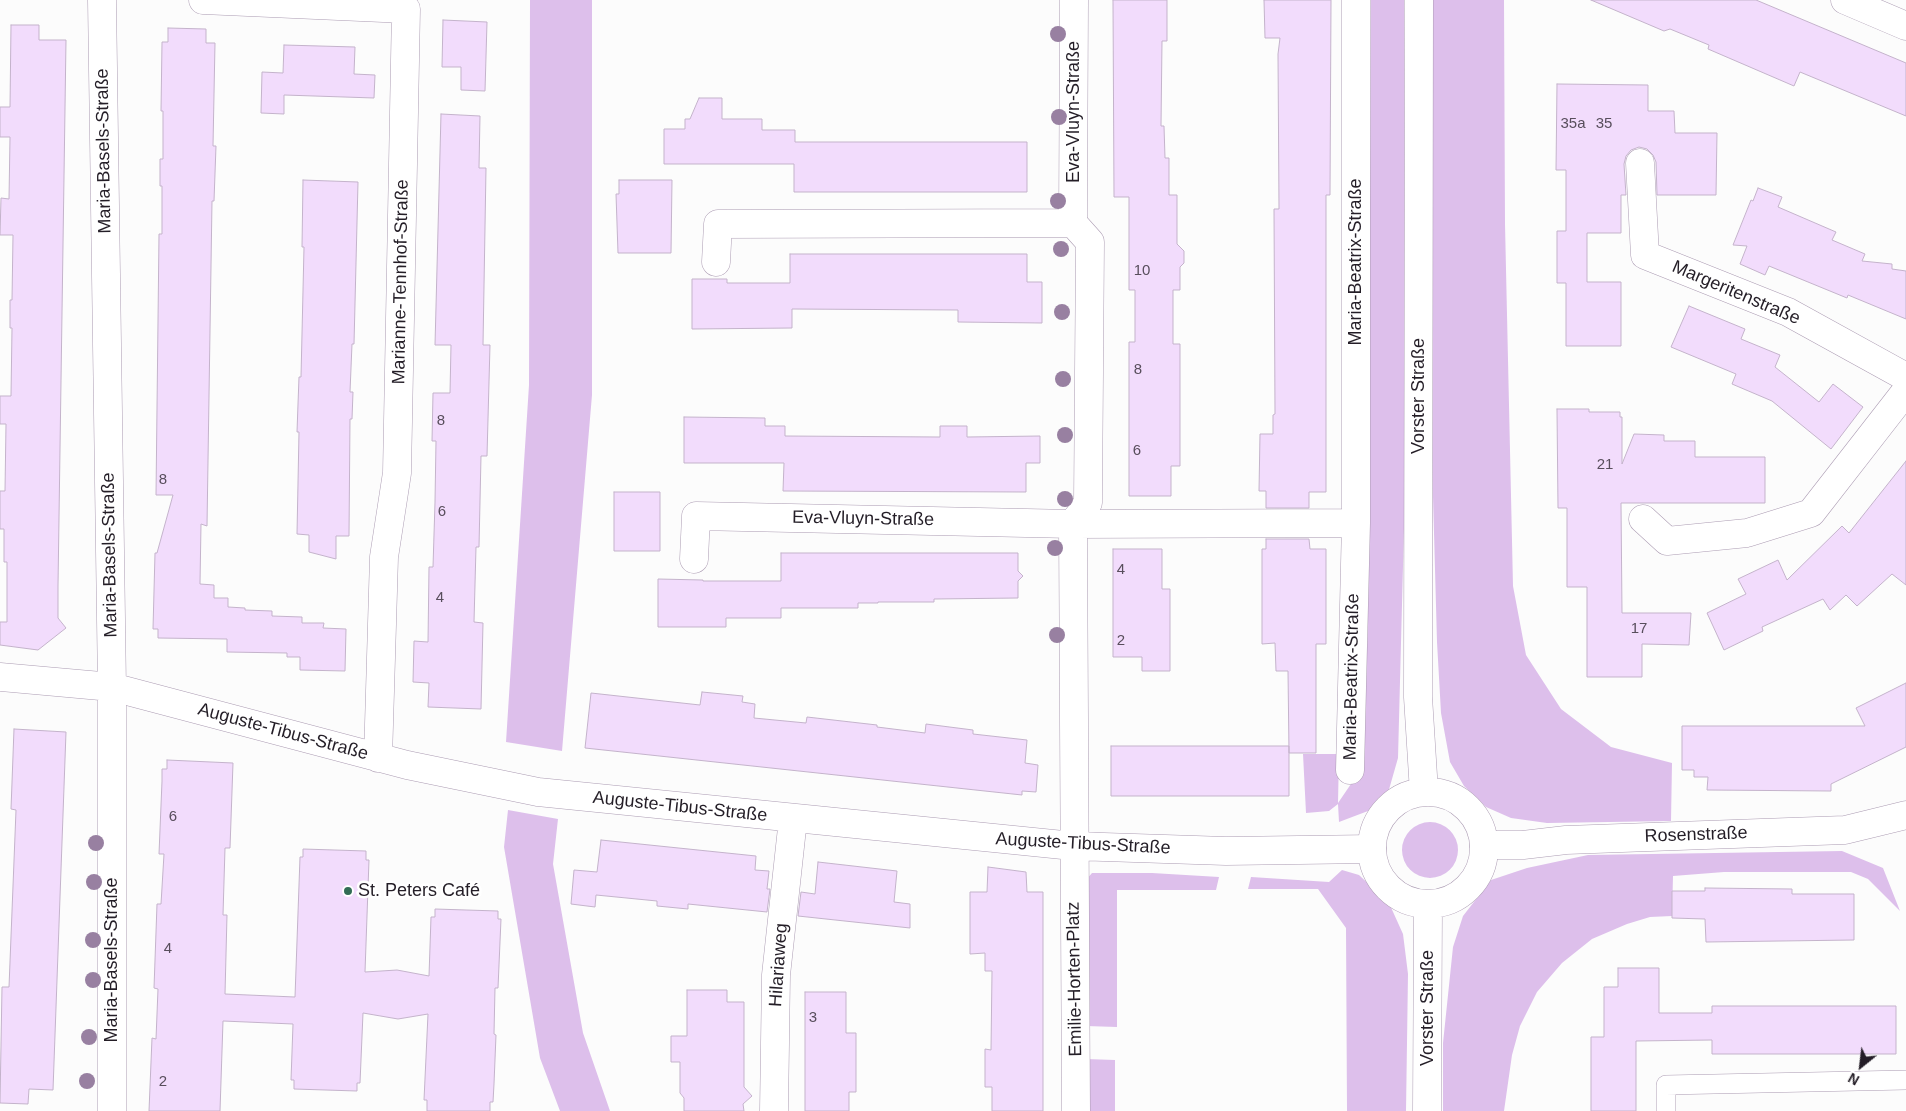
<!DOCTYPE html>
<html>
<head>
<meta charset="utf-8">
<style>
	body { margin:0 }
	#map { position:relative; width:1906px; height:1111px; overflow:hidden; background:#fcfcfc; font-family:Arial,sans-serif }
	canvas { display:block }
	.north { position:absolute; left:1836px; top:1041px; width:50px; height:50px; -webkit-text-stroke:4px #fff; paint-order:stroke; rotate:209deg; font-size:14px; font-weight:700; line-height:20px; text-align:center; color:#241e27 }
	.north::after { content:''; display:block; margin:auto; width:18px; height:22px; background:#241e27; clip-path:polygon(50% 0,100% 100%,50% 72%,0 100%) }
</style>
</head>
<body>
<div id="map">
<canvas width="1906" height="1111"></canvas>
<div class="north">N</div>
</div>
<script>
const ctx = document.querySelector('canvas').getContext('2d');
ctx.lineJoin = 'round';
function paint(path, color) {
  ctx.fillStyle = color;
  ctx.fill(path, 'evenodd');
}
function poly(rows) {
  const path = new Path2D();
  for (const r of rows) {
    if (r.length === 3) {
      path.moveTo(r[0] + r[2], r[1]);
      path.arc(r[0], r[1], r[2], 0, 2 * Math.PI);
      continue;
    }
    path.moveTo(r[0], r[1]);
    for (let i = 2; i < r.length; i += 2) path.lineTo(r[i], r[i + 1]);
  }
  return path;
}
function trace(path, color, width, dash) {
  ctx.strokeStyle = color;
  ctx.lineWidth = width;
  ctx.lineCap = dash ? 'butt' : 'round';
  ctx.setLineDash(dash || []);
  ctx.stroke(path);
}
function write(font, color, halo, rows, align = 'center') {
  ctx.font = font + ' Arial,sans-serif';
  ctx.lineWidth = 5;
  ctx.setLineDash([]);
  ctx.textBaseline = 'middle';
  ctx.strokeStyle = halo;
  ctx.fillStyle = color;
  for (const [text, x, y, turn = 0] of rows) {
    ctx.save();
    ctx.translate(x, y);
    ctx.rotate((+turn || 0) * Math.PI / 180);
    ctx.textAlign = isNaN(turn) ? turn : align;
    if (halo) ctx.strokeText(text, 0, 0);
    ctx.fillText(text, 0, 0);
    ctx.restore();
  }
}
const green = poly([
	[530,0,592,0,592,395,562,751,506,742,529,385],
	[1371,0,1404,0,1406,451,1398,758,1388,793,1368,811,1339,822,1338,804,1329,811,1306,813,1303,754,1339,754,1338,803,1353,781,1363,771,1368,616],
	[1432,0,1504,0,1505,224,1513,586,1526,655,1561,709,1611,747,1672,763,1671,821,1547,823,1511,818,1486,807,1464,786,1450,762,1441,713,1437,642,1432,460],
	[508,810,558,819,553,864,583,1033,610,1111,560,1111,540,1058,504,847],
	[1430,850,28],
	[1842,851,1883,868,1900,911,1868,879,1851,872,1724,872,1673,876,1672,916,1650,917,1627,924,1592,939,1562,963,1537,992,1520,1026,1512,1055,1504,1111,1443,1111,1443,1043,1453,947,1463,916,1491,880,1527,868,1588,855],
	[1342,870,1359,875,1389,903,1403,934,1408,974,1406,1111,1347,1111,1346,928,1318,889,1248,889,1251,877,1329,882],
	[1092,873,1152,873,1219,877,1216,890,1117,890,1117,1027,1086,1026,1086,880],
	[1086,1059,1115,1060,1115,1111,1086,1111]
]);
const building = poly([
	[1113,0,1167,0,1167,41,1162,41,1161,126,1164,126,1165,158,1169,158,1169,195,1177,195,1177,244,1184,251,1184,263,1180,267,1180,290,1173,290,1173,344,1180,344,1180,466,1171,466,1171,496,1129,496,1129,342,1135,342,1135,290,1129,290,1129,197,1114,197,1113,0],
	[1264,0,1331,0,1330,195,1326,195,1326,492,1309,492,1309,508,1266,508,1266,491,1259,491,1260,434,1273,434,1273,415,1275,414,1274,209,1279,209,1278,54,1280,38,1265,38,1264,0],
	[1591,0,1756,0,1906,63,1906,116,1800,72,1794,86,1708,49,1709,45,1670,29,1664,31,1591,0],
	[443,20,487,22,485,91,461,90,461,67,442,67,443,20],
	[11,25,39,25,39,40,66,40,58,586,58,618,66,628,38,650,0,645,0,622,7,622,7,562,4,562,4,529,0,529,0,491,5,491,6,424,0,424,0,396,11,396,12,328,10,328,10,300,12,300,13,235,0,235,1,198,9,199,10,137,0,137,0,107,10,107,11,25],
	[168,28,206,29,206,43,215,43,213,146,216,146,214,201,212,201,207,526,201,524,200,584,214,585,214,598,228,598,228,607,245,608,245,610,272,611,272,616,302,617,302,623,324,623,323,628,346,629,345,671,300,670,300,657,287,657,287,653,227,652,227,639,158,638,158,629,153,629,155,553,157,553,173,495,156,495,159,234,162,234,162,186,160,186,160,159,163,159,163,111,161,111,162,42,168,42,168,28],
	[284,45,355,47,354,74,375,75,374,98,284,95,284,114,261,113,262,72,283,73,284,45],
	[1557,84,1648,85,1648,111,1674,111,1675,133,1717,133,1716,195,1657,195,1656,162,1653,155,1647,149,1639,147,1631,150,1626,156,1624,164,1626,195,1621,195,1621,233,1587,233,1587,282,1621,282,1621,346,1566,346,1566,283,1557,283,1557,231,1566,231,1566,170,1556,170,1557,84],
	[699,98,722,98,722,119,762,119,762,130,795,130,795,142,1027,142,1027,192,794,192,794,164,664,164,664,129,685,129,685,119,690,119,699,98],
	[441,114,480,116,479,168,486,168,483,345,490,345,487,456,481,456,479,547,476,547,474,622,483,623,481,709,428,707,429,683,413,682,414,641,428,642,429,567,433,567,435,502,436,441,432,441,433,393,450,393,451,345,435,345,441,114],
	[303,180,358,182,354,344,352,344,350,392,353,392,352,419,350,419,349,536,336,536,336,559,309,552,309,535,297,534,299,432,297,432,298,404,299,377,301,377,304,247,302,247,303,180],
	[619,180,672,180,671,253,618,253,616,194,619,194,619,180],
	[1758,188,1782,197,1778,207,1836,232,1832,240,1865,254,1862,261,1892,264,1892,269,1906,271,1906,319,1848,295,1847,298,1769,266,1765,275,1740,264,1747,246,1733,245,1751,200,1753,201,1758,188],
	[790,254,1027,254,1027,282,1042,282,1042,323,958,322,958,310,792,309,792,328,692,329,692,279,727,279,727,283,790,283,790,254],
	[1689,306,1745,329,1741,339,1780,355,1775,367,1819,402,1833,384,1863,407,1831,449,1772,401,1732,384,1736,374,1671,347,1689,306],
	[1557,409,1589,409,1589,412,1620,412,1620,417,1622,417,1622,464,1634,434,1664,435,1664,441,1695,441,1695,457,1765,457,1765,503,1621,503,1622,613,1691,613,1689,645,1642,644,1642,677,1587,677,1587,587,1567,587,1567,508,1558,508,1557,409],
	[684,417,765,418,765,426,785,426,785,436,940,437,940,426,967,426,967,437,1040,436,1040,463,1026,463,1026,492,783,491,784,463,684,463,684,417],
	[1906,461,1906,585,1892,574,1857,606,1846,595,1830,610,1823,599,1762,627,1763,631,1724,650,1707,613,1746,594,1738,579,1778,560,1787,580,1842,526,1849,533,1906,461],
	[614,492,660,492,660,551,614,551,614,492],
	[1266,539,1309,539,1310,549,1326,549,1326,644,1316,644,1316,753,1289,753,1288,671,1276,671,1275,643,1262,644,1262,549,1266,549,1266,539],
	[1113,549,1162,549,1162,589,1170,589,1170,671,1142,671,1142,657,1113,657,1113,549],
	[781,553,1018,553,1018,571,1023,576,1018,581,1018,598,934,599,934,602,878,602,878,603,858,603,858,608,781,608,781,618,726,618,726,627,658,627,658,579,703,580,703,581,781,581,781,553],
	[1906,683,1906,747,1831,784,1831,791,1707,790,1708,777,1694,777,1694,770,1682,770,1682,726,1865,726,1856,708,1906,683],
	[702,692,743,696,742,702,755,704,754,718,806,723,807,717,877,725,877,727,925,733,926,724,973,730,973,734,1027,740,1025,763,1038,765,1036,792,1022,791,1022,795,585,748,591,693,700,705,702,692],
	[14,729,66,732,53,1090,29,1089,28,1104,0,1103,2,987,9,987,16,810,11,809,14,729],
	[1111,746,1289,746,1289,796,1111,796,1111,746],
	[167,760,233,763,230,848,225,848,223,915,227,915,225,994,295,997,300,857,303,857,303,849,366,851,366,860,369,860,365,972,397,970,429,976,431,917,435,917,435,909,498,911,498,919,501,919,498,988,495,988,494,1034,496,1035,494,1084,493,1102,490,1102,490,1111,427,1111,427,1100,424,1100,428,1014,398,1019,363,1013,360,1083,357,1083,357,1091,294,1089,294,1080,291,1080,293,1024,223,1021,220,1111,149,1111,152,1038,156,1039,158,989,154,988,157,904,161,904,164,854,159,854,162,781,162,769,167,769,167,760],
	[601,840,756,856,755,870,769,871,767,889,770,889,767,912,688,904,688,909,657,906,657,901,596,895,595,907,571,904,574,870,597,872,601,840],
	[818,862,897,871,894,902,910,904,910,928,798,916,801,892,815,894,818,862],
	[988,867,1026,872,1027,892,1043,892,1043,1111,992,1111,992,1087,985,1087,985,1049,991,1050,992,971,985,971,985,953,970,954,970,892,987,892,988,867],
	[1705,888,1792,889,1792,894,1854,894,1854,940,1706,942,1705,919,1672,918,1672,891,1705,891,1705,888],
	[1618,968,1659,968,1659,1013,1712,1013,1712,1006,1896,1006,1896,1054,1712,1054,1712,1040,1636,1041,1636,1111,1591,1111,1591,1037,1604,1037,1604,987,1618,987,1618,968],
	[687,990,727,990,727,1002,744,1002,744,1087,752,1096,743,1104,744,1111,684,1111,684,1098,680,1093,680,1062,671,1062,671,1036,687,1036,687,990],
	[805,992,846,992,846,1033,856,1033,856,1092,849,1092,849,1111,805,1111,805,992]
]);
const service = poly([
	[1666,1111,1666,1085,1906,1080]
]);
const minor = poly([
	[102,0,112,687,112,1111],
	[203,0,406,9,397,473,384,557,378,758],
	[1074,0,1073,223,1090,242,1088,503,1073,524,1076,1111],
	[1845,0,1906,26],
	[1640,163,1645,255,1788,312,1906,377],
	[716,262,718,224,1073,223],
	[1643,519,1667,541,1747,533,1811,513,1906,391],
	[694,559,696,516,1073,524,1356,523],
	[0,677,112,687,407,765,538,792,1073,846,1226,851,1372,849],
	[1350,770,1356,523,1356,0],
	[1484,845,1523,845,1566,840,1845,830,1906,815],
	[774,1111,776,975,793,819]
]);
const secondary = poly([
	[1419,0,1418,697,1424,792],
	[1428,848,56],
	[1427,1111,1428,905]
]);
const trees = [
	[1058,34],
	[1059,117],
	[1058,201],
	[1061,249],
	[1062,312],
	[1063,379],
	[1065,435],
	[1065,499],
	[1055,548],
	[1057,635],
	[96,843],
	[94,882],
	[93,940],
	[93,980],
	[89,1037],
	[87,1081]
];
const markers = [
	[348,891,5,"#326c55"]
];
const numberNames = [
	["35a",1573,124],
	["35",1604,124],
	["10",1142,271],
	["8",1138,370],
	["8",441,421],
	["6",1137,451],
	["21",1605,465],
	["8",163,480],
	["6",442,512],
	["4",1121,570],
	["4",440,598],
	["17",1639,629],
	["2",1121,641],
	["6",173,817],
	["4",168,949],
	["3",813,1018],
	["2",163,1082]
];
const streetNames = [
	["Eva-Vluyn-Straße",1074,112,-90],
	["Maria-Basels-Straße",104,151,-91],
	["Maria-Beatrix-Straße",1356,262,-90],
	["Marianne-Tennhof-Straße",401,282,-89],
	["Margeritenstraße",1736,293,23],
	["Vorster Straße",1419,396,-90],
	["Eva-Vluyn-Straße",863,519,1],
	["Maria-Basels-Straße",110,555,-91],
	["Maria-Beatrix-Straße",1352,677,-89],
	["Auguste-Tibus-Straße",283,732,15],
	["Auguste-Tibus-Straße",680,807,6],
	["Rosenstraße",1696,835,-2],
	["Auguste-Tibus-Straße",1083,844,3],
	["Maria-Basels-Straße",112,960,-90],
	["Hilariaweg",779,965,-86],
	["Emilie-Horten-Platz",1075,979,-91],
	["Vorster Straße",1428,1008,-90]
];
const poiNames = [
	["St. Peters Café",358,891]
];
paint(green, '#ddbfeb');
paint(building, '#f2dcfc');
trace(building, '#c4b3cb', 1);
trace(service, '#ac9cb3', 20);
trace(minor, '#ac9cb3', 29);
trace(secondary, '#ac9cb3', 29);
trace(service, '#fff', 19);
trace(minor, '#fff', 28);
trace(secondary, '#fff', 28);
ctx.fillStyle = '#9880a1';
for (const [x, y] of trees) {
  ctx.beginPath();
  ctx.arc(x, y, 8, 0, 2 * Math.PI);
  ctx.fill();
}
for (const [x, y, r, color] of markers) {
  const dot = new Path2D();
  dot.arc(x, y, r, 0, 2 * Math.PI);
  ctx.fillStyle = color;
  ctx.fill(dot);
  trace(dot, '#fff', 2);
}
write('15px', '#584e5c', null, numberNames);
write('18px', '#241e27', '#fff', streetNames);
write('18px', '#241e27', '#fff', poiNames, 'left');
</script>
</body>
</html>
